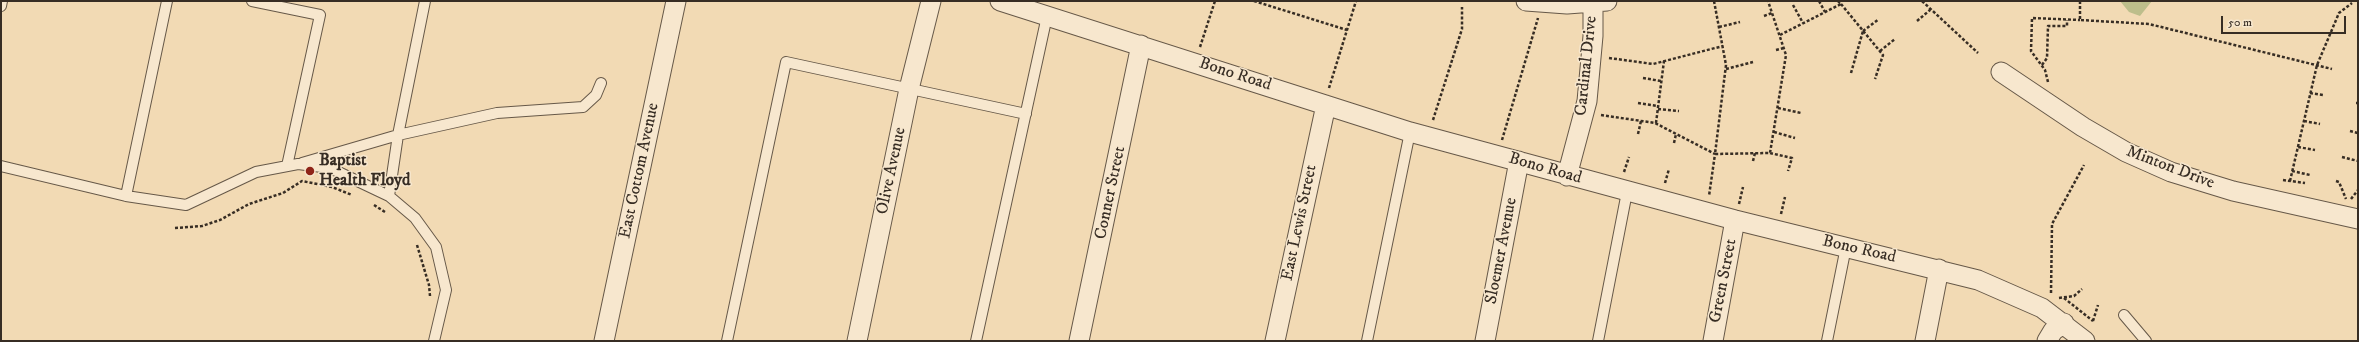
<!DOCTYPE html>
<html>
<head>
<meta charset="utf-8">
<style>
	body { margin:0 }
	#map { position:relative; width:2359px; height:342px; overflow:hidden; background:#f2dab4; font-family:"IM FELL DW Pica",serif }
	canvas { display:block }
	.frame { position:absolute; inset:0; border:2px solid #372d24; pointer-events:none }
	.scale { position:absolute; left:2221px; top:16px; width:125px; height:18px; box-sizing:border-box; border:2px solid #372d24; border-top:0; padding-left:5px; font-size:12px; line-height:14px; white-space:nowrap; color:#372d24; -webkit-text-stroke:3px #f7e7ce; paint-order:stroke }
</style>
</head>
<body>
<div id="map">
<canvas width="2359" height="342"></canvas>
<div class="frame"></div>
<div class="scale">50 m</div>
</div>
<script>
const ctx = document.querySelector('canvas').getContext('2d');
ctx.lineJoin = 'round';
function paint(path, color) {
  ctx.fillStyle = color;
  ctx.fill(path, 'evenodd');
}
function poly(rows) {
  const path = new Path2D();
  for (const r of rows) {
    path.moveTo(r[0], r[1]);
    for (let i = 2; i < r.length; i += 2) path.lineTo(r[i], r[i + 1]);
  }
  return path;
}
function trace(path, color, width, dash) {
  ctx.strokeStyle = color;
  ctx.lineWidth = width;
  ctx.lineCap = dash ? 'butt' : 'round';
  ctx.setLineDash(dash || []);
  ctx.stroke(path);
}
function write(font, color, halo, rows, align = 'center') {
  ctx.font = font + ' "IM FELL DW Pica",serif';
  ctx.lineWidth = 3;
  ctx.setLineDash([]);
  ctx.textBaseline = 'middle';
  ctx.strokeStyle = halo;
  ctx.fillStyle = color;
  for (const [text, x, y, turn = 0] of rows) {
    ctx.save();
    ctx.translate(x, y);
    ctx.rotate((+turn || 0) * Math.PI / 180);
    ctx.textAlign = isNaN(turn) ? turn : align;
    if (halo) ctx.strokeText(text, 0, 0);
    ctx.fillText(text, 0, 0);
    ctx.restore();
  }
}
const green = poly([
	[2120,1,2152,1,2140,16,2129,12]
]);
const path = poly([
	[1254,1,1347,30],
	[1714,1,1726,65,1715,154,1770,153,1786,55,1768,1],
	[1819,1,1825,12],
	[1922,1,1978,53],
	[2080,1,2080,20,2149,24,2332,69],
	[1841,4,1883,55,1875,79],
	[1793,5,1803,23],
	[1764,16,1772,13],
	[1917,21,1930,10],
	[1719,27,1740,22],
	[1863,31,1879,19],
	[1780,35,1841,4,1838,1],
	[1200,47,1215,1],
	[1776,50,1784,48],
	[1880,51,1895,39],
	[1609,58,1653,64,1723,46],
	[2042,65,2047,58,2048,26,2067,26,2067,20],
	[1726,69,1753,62],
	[1851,73,1863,31],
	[1643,78,1661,81],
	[2048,82,2045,70,2031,51,2032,18,2080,20],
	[1329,88,1356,1],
	[2310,93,2323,95],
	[1638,103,1658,106],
	[2356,103,2358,103],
	[1778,108,1801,113],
	[1658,109,1679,111],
	[1601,115,1655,123,1715,154,1709,196],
	[1433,120,1462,29,1462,7],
	[2304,121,2320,124],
	[1656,123,1664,61],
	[2350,131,2358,133],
	[1774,132,1795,138],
	[1638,134,1641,121],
	[1502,140,1538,18],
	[1674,143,1676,134],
	[2298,147,2315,150],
	[1770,153,1792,158,1788,171],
	[2342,157,2358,161],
	[1753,161,1755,153],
	[2292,171,2310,175],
	[1624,172,1629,157],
	[2283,180,2305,183],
	[2290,181,2317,65,2339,13,2352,3],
	[2336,181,2339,182,2346,199],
	[1665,183,1669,169],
	[2351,199,2358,190],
	[1739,204,1743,187],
	[374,205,385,212],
	[1781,214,1785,197],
	[175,228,202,226,220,220,249,204,283,193,302,181,332,187,352,195],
	[417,245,429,285,430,296],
	[2051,293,2052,224,2084,165],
	[2059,298,2074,296,2082,289],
	[2064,298,2093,321],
	[2093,321,2098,305]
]);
const service = poly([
	[167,1,126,196,186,205,256,172,298,164,330,168,389,196],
	[252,1,320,15,287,166],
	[425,1,398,135,389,196,415,218,436,247,446,290,434,341],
	[1,6,2,1],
	[302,163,398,135,497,113,583,107,596,95,601,83],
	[1,166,126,196],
	[2124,315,2146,341],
	[727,341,786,62,1026,114],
	[976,341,1047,16],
	[1367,341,1410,132],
	[1598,341,1627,192],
	[1827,341,1846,247]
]);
const minor = poly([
	[1000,1,1410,132,1735,220,1978,280,2042,308,2085,341],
	[1526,1,1567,4,1607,1],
	[2001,72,2083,127,2126,152,2171,172,2233,191,2358,219],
	[1567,176,1587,101,1593,36,1593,2],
	[604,341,676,1],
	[857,341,909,89,931,1],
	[1079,341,1141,45],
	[1275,341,1326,105],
	[1485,341,1519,161],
	[1713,341,1735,220],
	[1925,341,1939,269],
	[2047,341,2053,331,2064,323]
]);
const markers = [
	[310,171,5,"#8f2418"]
];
const streetNames = [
	["Cardinal Drive",1587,66,-84],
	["Bono Road",1235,75,18],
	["Minton Drive",2170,168,21],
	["Bono Road",1545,169,16],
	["East Cottom Avenue",640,171,-78],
	["Olive Avenue",892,171,-78],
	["Conner Street",1111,193,-78],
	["East Lewis Street",1300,223,-78],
	["Bono Road",1859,250,13],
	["Sloemer Avenue",1502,251,-79],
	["Green Street",1724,281,-79]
];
const poiNames = [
	["Baptist",319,161],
	["Health Floyd",319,181]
];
paint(green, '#bdbe8b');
trace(service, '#665848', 12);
trace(minor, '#665848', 21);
trace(path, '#372d24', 2.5, [3, 2]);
trace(service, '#f7e7ce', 10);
trace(minor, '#f7e7ce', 19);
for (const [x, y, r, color] of markers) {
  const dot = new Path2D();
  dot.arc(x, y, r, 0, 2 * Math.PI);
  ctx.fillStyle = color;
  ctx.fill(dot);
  trace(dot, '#f7e7ce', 1.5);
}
write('17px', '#372d24', '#f7e7ce', streetNames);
write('bold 17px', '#372d24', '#f7e7ce', poiNames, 'left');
</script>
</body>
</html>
